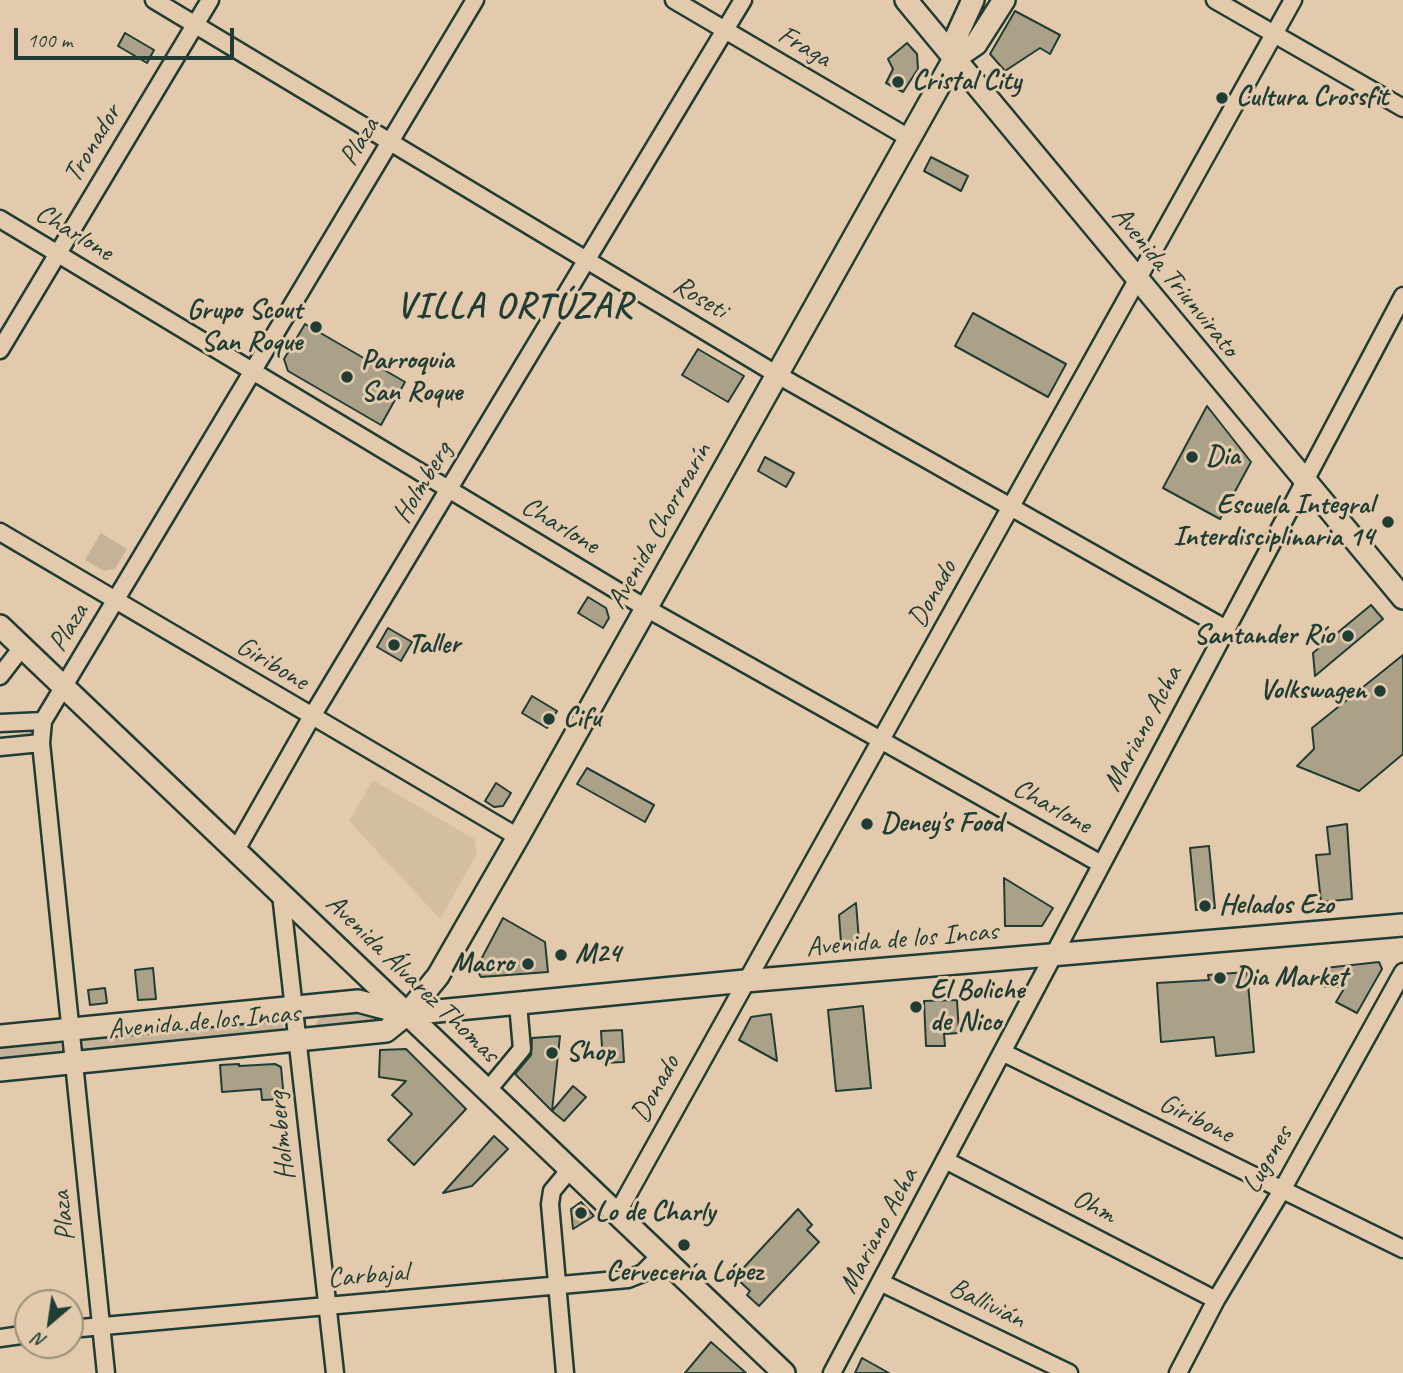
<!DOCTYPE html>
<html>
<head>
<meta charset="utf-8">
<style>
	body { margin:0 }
	#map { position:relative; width:1403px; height:1373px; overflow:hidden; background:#e4caac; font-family:Caveat,sans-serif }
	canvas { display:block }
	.north { position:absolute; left:14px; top:1289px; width:70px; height:70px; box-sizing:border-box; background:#e4caac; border:2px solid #95927c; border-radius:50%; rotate:209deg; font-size:19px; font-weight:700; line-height:28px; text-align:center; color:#1f3d34 }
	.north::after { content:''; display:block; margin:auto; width:24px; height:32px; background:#1f3d34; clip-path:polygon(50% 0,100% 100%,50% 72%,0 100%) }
	.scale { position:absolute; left:14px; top:28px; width:220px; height:32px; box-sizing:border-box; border:4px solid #1f3d34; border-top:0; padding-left:9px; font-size:21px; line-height:24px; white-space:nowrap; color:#1f3d34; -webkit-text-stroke:5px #e4caac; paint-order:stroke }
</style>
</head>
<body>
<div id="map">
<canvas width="1403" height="1373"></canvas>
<div class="north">N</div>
<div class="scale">100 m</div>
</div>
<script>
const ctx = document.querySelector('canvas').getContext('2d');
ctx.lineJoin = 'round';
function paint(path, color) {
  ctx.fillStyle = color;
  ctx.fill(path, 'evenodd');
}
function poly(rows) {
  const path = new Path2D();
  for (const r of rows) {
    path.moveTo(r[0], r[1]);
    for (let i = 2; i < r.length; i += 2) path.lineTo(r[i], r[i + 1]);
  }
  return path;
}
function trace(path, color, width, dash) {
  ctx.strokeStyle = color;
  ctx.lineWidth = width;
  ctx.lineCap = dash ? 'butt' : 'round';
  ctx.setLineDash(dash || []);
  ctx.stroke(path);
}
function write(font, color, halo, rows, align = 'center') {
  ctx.font = font + ' Caveat,sans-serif';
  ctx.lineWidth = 6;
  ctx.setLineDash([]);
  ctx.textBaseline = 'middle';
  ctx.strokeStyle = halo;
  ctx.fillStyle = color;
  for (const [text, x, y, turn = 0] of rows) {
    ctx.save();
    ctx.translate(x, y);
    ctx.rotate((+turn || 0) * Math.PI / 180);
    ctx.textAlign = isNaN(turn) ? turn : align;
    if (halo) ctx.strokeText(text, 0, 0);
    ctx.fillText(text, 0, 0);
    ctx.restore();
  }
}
const built = poly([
	[373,780,474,839,477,854,440,919,349,821]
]);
const green = poly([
	[101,533,127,549,115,569,104,571,85,560],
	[371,1010,377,1014,378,1023,317,1028,315,1025,321,1015],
	[271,1020,282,1023,284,1032,86,1054,83,1049,82,1043,89,1037],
	[53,1042,61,1045,61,1053,0,1062,0,1046]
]);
const building = poly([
	[1015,11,1060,35,1050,54,1040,48,1005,71,990,54,1015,11],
	[125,33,154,50,147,63,118,46,125,33],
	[907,43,917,54,918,69,903,92,886,83,893,69,888,59,907,43],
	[931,157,968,176,961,191,924,171,931,157],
	[973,313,1066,364,1048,397,955,346,973,313],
	[305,324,405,382,381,425,288,371,284,359,305,324],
	[698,349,744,376,728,402,682,375,698,349],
	[1207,406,1251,462,1220,519,1163,488,1207,406],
	[765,457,794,473,786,487,758,471,765,457],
	[588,597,606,608,609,618,603,628,578,613,588,597],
	[1371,605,1383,619,1315,676,1313,653,1371,605],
	[388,628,412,642,401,661,377,647,388,628],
	[1403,655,1403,754,1359,791,1297,766,1314,749,1312,728,1403,655],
	[532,696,557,711,547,728,522,713,532,696],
	[587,768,654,805,645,822,577,784,587,768],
	[496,783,511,793,503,806,494,807,485,801,496,783],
	[1347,824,1352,899,1321,902,1316,855,1330,854,1327,827,1347,824],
	[1209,846,1215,908,1196,910,1190,848,1209,846],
	[1004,878,1053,908,1042,926,1005,926,1004,878],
	[856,903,859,941,841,943,839,915,856,903],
	[503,918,545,942,548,972,481,977,476,969,503,918],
	[1379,962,1382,969,1357,1013,1336,1002,1345,987,1325,987,1325,968,1379,962],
	[153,968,156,999,138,1000,135,970,153,968],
	[1247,972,1254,1052,1216,1056,1214,1037,1161,1042,1157,983,1209,980,1208,975,1247,972],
	[105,988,107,1003,90,1005,88,990,105,988],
	[957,1000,959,1033,944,1034,945,1046,926,1046,924,1001,957,1000],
	[863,1006,871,1088,836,1091,828,1010,863,1006],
	[771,1014,777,1061,739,1040,751,1017,771,1014],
	[622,1030,624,1062,603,1063,601,1031,622,1030],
	[560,1036,552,1111,515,1074,531,1055,532,1038,560,1036],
	[406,1049,466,1109,414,1165,388,1140,412,1114,392,1095,406,1081,379,1077,380,1050,406,1049],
	[239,1064,239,1066,275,1064,281,1067,284,1099,262,1100,261,1089,222,1092,220,1065,239,1064],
	[573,1086,586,1097,564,1121,552,1111,573,1086],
	[494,1136,508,1149,472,1186,443,1193,494,1136],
	[581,1202,594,1216,573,1229,571,1209,581,1202],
	[798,1209,812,1225,807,1230,819,1242,759,1306,747,1295,750,1291,735,1277,798,1209],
	[711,1342,746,1373,685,1373,711,1342],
	[862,1358,889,1373,855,1373,862,1358]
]);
const minor = poly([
	[154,0,776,374,1226,629],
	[674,0,909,138],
	[1215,0,1403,108],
	[0,219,646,608,1101,864],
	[0,350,210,0],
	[0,532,518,837],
	[0,676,23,646],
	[0,723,43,721],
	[0,747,41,743],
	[236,850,311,718,743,0],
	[281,894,335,1373],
	[1004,1053,1403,1249],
	[488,1090,522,1049,518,1004],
	[947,1161,1216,1300],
	[618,1212,1293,0],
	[882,1283,1069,1373],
	[70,1329,628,1279,643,1273,662,1254],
	[0,1338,28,1334],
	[106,1373,41,743,43,721,475,0],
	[565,1373,550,1204,552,1191,571,1168],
	[832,1373,1403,296],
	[1178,1373,1216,1300,1282,1190,1403,972]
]);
const major = poly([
	[906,0,1403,598],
	[954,59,976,44,1004,0],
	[0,626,784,1373],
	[0,1036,358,1001,407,1014,745,981,1403,925],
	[0,1070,386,1031,407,1014,438,976,518,837,954,59,957,35,973,0]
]);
const markers = [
	[898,82,7,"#1f3d34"],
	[1222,98,7,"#1f3d34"],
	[316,327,7,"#1f3d34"],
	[347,377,7,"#1f3d34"],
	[1192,457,7,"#1f3d34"],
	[1388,522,7,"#1f3d34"],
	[1348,636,7,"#1f3d34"],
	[394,645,7,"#1f3d34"],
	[1380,691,7,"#1f3d34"],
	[549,719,7,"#1f3d34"],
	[867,824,7,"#1f3d34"],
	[1205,906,7,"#1f3d34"],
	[561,955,7,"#1f3d34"],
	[528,964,7,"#1f3d34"],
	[1220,978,7,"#1f3d34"],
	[916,1007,7,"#1f3d34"],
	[552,1053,7,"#1f3d34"],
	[581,1213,7,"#1f3d34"],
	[684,1245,7,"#1f3d34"]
];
const streetNames = [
	["Fraga",804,47,30],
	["Plaza",360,142,-59],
	["Tronador",93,144,-59],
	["Charlone",74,233,31],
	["Avenida Triunvirato",1175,282,51],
	["Roseti",700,298,31],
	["Holmberg",423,483,-59],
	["Charlone",560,526,31],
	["Avenida Chorroarín",660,526,-61],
	["Donado",933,594,-61],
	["Plaza",69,628,-58],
	["Giribone",272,664,31],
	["Mariano Acha",1143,729,-62],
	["Charlone",1052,807,29],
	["Avenida de los Incas",902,940,-5],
	["Avenida Álvarez Thomas",412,979,44],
	["Avenida de los Incas",204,1022,-5],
	["Donado",656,1089,-61],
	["Giribone",1196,1119,26],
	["Holmberg",282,1136,-96],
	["Lugones",1268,1160,-60],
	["Ohm",1094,1207,27],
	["Plaza",64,1216,-96],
	["Mariano Acha",879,1231,-62],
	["Carbajal",368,1276,-5],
	["Ballivián",987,1304,26]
];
const poiNames = [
	["Cristal City",912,82],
	["Cultura Crossfit",1236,98],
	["Grupo Scout",302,311,"right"],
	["San Roque",302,343,"right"],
	["Parroquia",361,361],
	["San Roque",361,393],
	["Dia",1206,457],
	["Escuela Integral",1374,506,"right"],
	["Interdisciplinaria 14",1374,538,"right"],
	["Santander Río",1334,636,"right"],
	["Taller",408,645],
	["Volkswagen",1366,691,"right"],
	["Cifu",563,719],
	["Deney's Food",881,824],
	["Helados Ezo",1219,906],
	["M24",575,955],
	["Macro",514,964,"right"],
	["Dia Market",1234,978],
	["El Boliche",930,991],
	["de Nico",930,1023],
	["Shop",566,1053],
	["Lo de Charly",595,1213],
	["Cervecería López",684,1273,"center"]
];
const districtNames = [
	["VILLA ORTÚZAR",515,308]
];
paint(built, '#d3bea2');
paint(green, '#c4b299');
paint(building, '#aba189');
trace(building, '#1f3d34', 2);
trace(minor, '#1f3d34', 21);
trace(major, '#1f3d34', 26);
trace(minor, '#e4caac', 16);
trace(major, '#e4caac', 21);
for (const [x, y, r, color] of markers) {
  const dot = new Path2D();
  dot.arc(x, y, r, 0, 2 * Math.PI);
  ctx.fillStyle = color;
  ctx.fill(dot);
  trace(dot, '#e4caac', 2.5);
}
write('28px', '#1f3d34', '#e4caac', streetNames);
write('bold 28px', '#1f3d34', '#e4caac', poiNames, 'left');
ctx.letterSpacing = '2px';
write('bold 35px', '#1f3d34', '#e4caac', districtNames);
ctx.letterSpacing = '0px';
</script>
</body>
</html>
